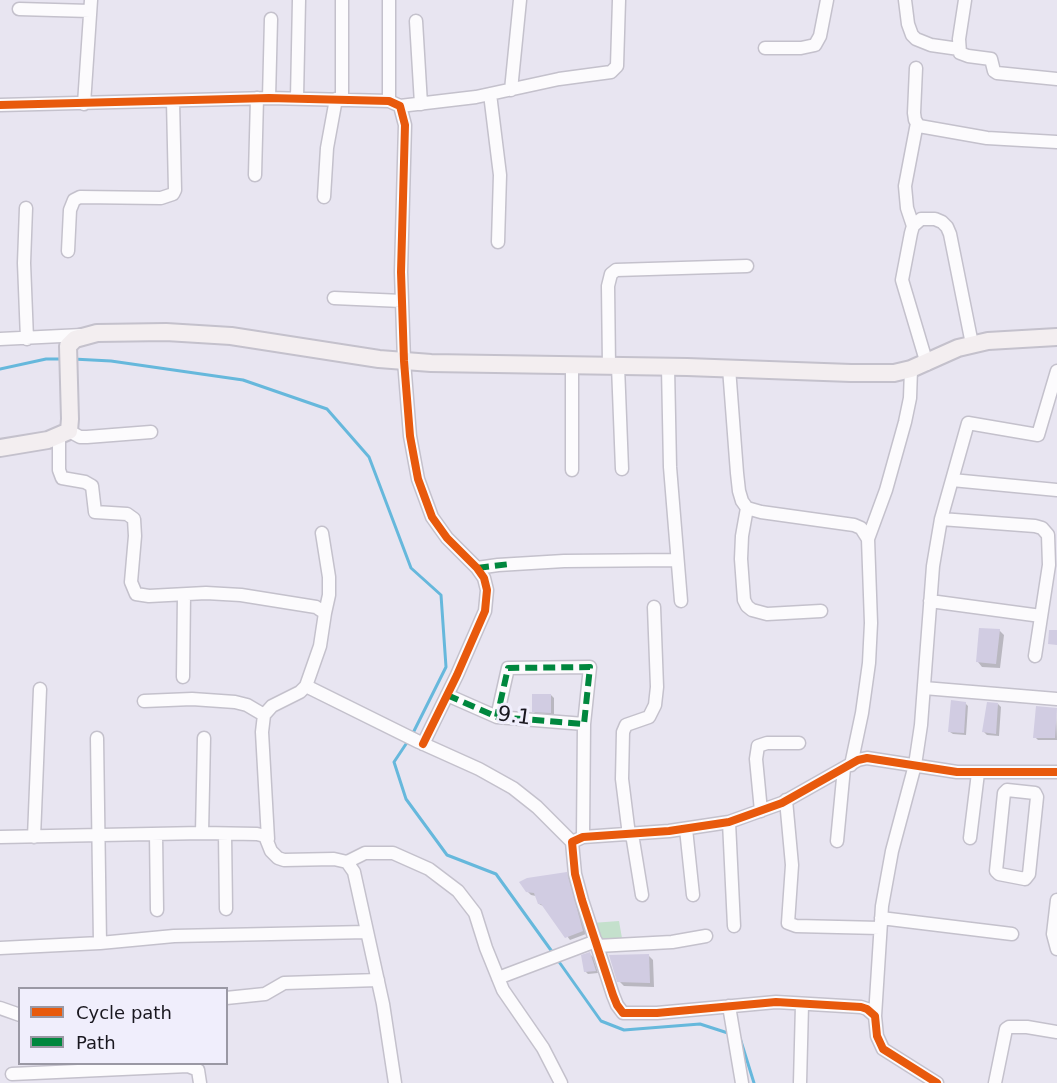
<!DOCTYPE html>
<html>
<head>
<meta charset="utf-8">
<style>
	body { margin:0 }
	#map { position:relative; width:1057px; height:1083px; overflow:hidden; background:#e8e5f1; font-family:"DejaVu Sans",sans-serif }
	canvas { display:block }
	.legend { position:absolute; left:18px; top:987px; width:210px; height:78px; box-sizing:border-box; background:#f0eefc; border:2px solid #9a98a4; margin:0; padding:8px 10px; list-style:none; font-size:18px; color:#19171f }
	.legend li { display:flex; align-items:center; gap:12px; height:30px }
	.legend b { width:30px; border:2px solid #9a98a4 }
</style>
</head>
<body>
<div id="map">
<canvas width="1057" height="1083"></canvas>
<ul class="legend">
<li><b style="height:8px;background:#e8590c"></b>Cycle path</li>
<li><b style="height:8px;background:#00873e"></b>Path</li>
</ul>
</div>
<script>
const ctx = document.querySelector('canvas').getContext('2d');
ctx.lineJoin = 'round';
function paint(path, color) {
  ctx.fillStyle = color;
  ctx.fill(path, 'evenodd');
}
function poly(rows) {
  const path = new Path2D();
  for (const r of rows) {
    path.moveTo(r[0], r[1]);
    for (let i = 2; i < r.length; i += 2) path.lineTo(r[i], r[i + 1]);
  }
  return path;
}
function trace(path, color, width, dash) {
  ctx.strokeStyle = color;
  ctx.lineWidth = width;
  ctx.lineCap = dash ? 'butt' : 'round';
  ctx.setLineDash(dash || []);
  ctx.stroke(path);
}
function write(font, color, halo, rows, align = 'center') {
  ctx.font = font + ' "DejaVu Sans",sans-serif';
  ctx.lineWidth = 6;
  ctx.setLineDash([]);
  ctx.textBaseline = 'middle';
  ctx.strokeStyle = halo;
  ctx.fillStyle = color;
  for (const [text, x, y, turn = 0] of rows) {
    ctx.save();
    ctx.translate(x, y);
    ctx.rotate((+turn || 0) * Math.PI / 180);
    ctx.textAlign = isNaN(turn) ? turn : align;
    if (halo) ctx.strokeText(text, 0, 0);
    ctx.fillText(text, 0, 0);
    ctx.restore();
  }
}
const green = poly([
	[619,921,623,944,604,946,592,923]
]);
const shadow = poly([
	[999,630,1004,635,1000,668,982,667,978,662],
	[551,695,554,698,554,715,536,714,533,711],
	[965,703,968,706,966,735,953,734,950,732],
	[998,704,1001,707,999,736,987,735,984,732],
	[1056,710,1057,740,1038,740,1035,737],
	[566,874,570,878,586,934,570,940,545,907,539,904,536,896,531,895,527,891],
	[590,954,593,957,598,973,588,974,585,971],
	[649,956,653,960,654,987,624,986,619,981]
]);
const stream = poly([
	[73,359,111,361,243,380,327,409,369,457,411,568,441,595,446,667,412,735],
	[0,369,46,359,63,359],
	[408,741,394,762,406,799,447,855,496,874,553,953],
	[557,959,601,1021,624,1030,700,1024,731,1034],
	[740,1038,754,1083]
]);
const building = poly([
	[979,628,1000,629,996,664,976,662],
	[1049,630,1057,630,1057,645,1048,644],
	[532,694,551,694,551,713,532,712],
	[951,700,966,702,964,733,948,732],
	[987,702,998,703,996,734,982,732],
	[1036,706,1057,708,1055,738,1033,738],
	[567,872,583,931,565,938,541,904,538,904,534,893,526,892,519,882,527,878],
	[590,952,596,971,584,972,581,955],
	[649,954,650,983,617,982,609,955]
]);
const street = poly([
	[905,0,908,24,912,35,916,39,931,45,959,49],
	[965,0,959,39,960,53,968,56,991,59,994,71,997,73,1057,79],
	[19,9,90,11],
	[416,21,421,104],
	[765,48,801,48,815,45,820,36,827,0],
	[916,68,914,113,915,120,919,126,987,138,1057,142],
	[511,90,520,0],
	[490,94,500,175,498,242],
	[269,98,271,19],
	[297,98,299,0],
	[342,99,342,0],
	[389,101,389,0],
	[84,104,91,0],
	[0,105,269,98,389,101,400,106,405,125,401,272,404,361,410,436,418,479,432,517,447,538,477,568,484,578,487,590,485,611,457,675,423,744],
	[400,106,476,97,559,79,611,72,617,66,619,0],
	[255,175,257,98],
	[324,197,327,148,336,99],
	[26,208,24,263,27,339],
	[913,226,907,208,905,186,917,123],
	[68,251,70,210,74,200,80,197,161,198,173,194,175,190,173,101],
	[334,298,402,301],
	[0,339,82,335],
	[927,364,902,280,911,233,913,226,921,219,935,219,942,222,947,227,950,234,972,344],
	[572,365,572,470],
	[609,366,608,286,611,274,616,270,747,266],
	[618,366,622,469],
	[668,367,670,467,681,601],
	[729,368,737,473,739,491,742,501,747,508,761,512,854,525,861,528,868,539,871,623,869,663,862,713,851,765],
	[69,431,80,437,87,437,151,432],
	[59,437,59,470,62,478,85,482,92,486,95,512,127,514,134,519,135,536,131,582,136,594,149,596,206,593,241,595,316,607,325,613,320,646,306,686,300,692,272,706,264,715,262,732,268,839],
	[952,480,1057,490],
	[747,508,742,536,741,559,744,600,747,606,752,610,767,614,821,611],
	[941,519,1035,526,1042,528,1048,535,1049,565,1035,656],
	[322,533,329,577,329,595,325,613],
	[868,539,886,490,905,422,910,398,911,369],
	[477,568,498,565,564,561,677,560],
	[930,601,1041,616],
	[183,677,184,595],
	[306,686,419,742,479,769,513,788,537,807,572,842],
	[924,688,1057,699],
	[447,695,497,717,584,724],
	[144,701,192,699,235,702,247,705,264,715],
	[497,717,508,668,590,667,584,724,583,837],
	[97,738,100,943],
	[1007,790,1035,793,1037,797,1029,874,1025,879,999,874,996,871,1004,793,1007,790],
	[786,800,792,865,788,923,796,926,880,928],
	[761,811,756,759,758,746,767,743,799,743],
	[729,822,734,926],
	[686,829,693,895],
	[202,833,204,738],
	[156,834,157,910],
	[225,834,226,909],
	[632,834,642,895],
	[629,835,622,779,623,732,626,725,649,717,655,705,657,687,654,607],
	[0,837,202,833,257,834,265,836,271,851,278,858,284,860,334,859,347,862,354,872,383,1004,395,1083],
	[34,837,40,689],
	[970,838,978,773],
	[837,841,844,768],
	[347,862,365,853,393,853,429,869,458,891,475,913,486,948,503,990,543,1048,561,1083],
	[1057,900,1053,934,1057,949],
	[881,918,1012,934],
	[597,946,672,942,706,936],
	[0,948,100,943,174,936,367,932],
	[498,978,596,941],
	[226,998,265,994,284,983,378,980],
	[729,1006,742,1083],
	[0,1008,20,1015],
	[875,1016,882,906,892,851,915,765,921,725,933,566,941,519,968,423,1038,435,1057,371],
	[12,1074,188,1066,198,1070,200,1083],
	[800,1083,802,1005],
	[937,1083,883,1049,877,1036,875,1016,867,1009,861,1007,776,1002,657,1013,623,1013,617,1005,613,995,582,900,575,874,572,842,583,837,669,831,729,822,782,803,858,760,867,758,957,772,1057,772],
	[995,1083,1006,1029,1009,1027,1027,1027,1057,1032]
]);
const secondary = poly([
	[0,448,48,440,69,431,70,419,68,346,75,339,97,333,166,332,231,336,379,359,431,363,687,367,851,373,894,373,911,369,958,348,988,341,1057,337]
]);
const quiet = poly([
	[477,568,510,564],
	[447,695,497,717,584,724,590,667,508,668,497,717]
]);
const cycleway = poly([
	[0,105,269,98,389,101,400,106,405,125,401,272,404,361,410,436,418,479,432,517,447,538,477,568,484,578,487,590,485,611,457,675,423,744],
	[937,1083,883,1049,877,1036,875,1016,867,1009,861,1007,776,1002,657,1013,623,1013,617,1005,613,995,582,900,575,874,572,842,583,837,669,831,729,822,782,803,858,760,867,758,957,772,1057,772]
]);
const streetNames = [
	["9.1",514,717,8]
];
paint(green, '#c4e0cc');
paint(shadow, '#0003');
trace(stream, '#66b8dc', 3);
paint(building, '#d1cce2');
trace(street, '#c4c1cc', 15);
trace(secondary, '#c4c1cc', 20);
trace(street, '#fcfbfd', 12);
trace(secondary, '#f3eef0', 16);
trace(quiet, '#00873e', 6, [12, 6]);
trace(cycleway, '#e8590c', 8);
write('21px', '#19171f', '#f0eefc', streetNames);
</script>
</body>
</html>
